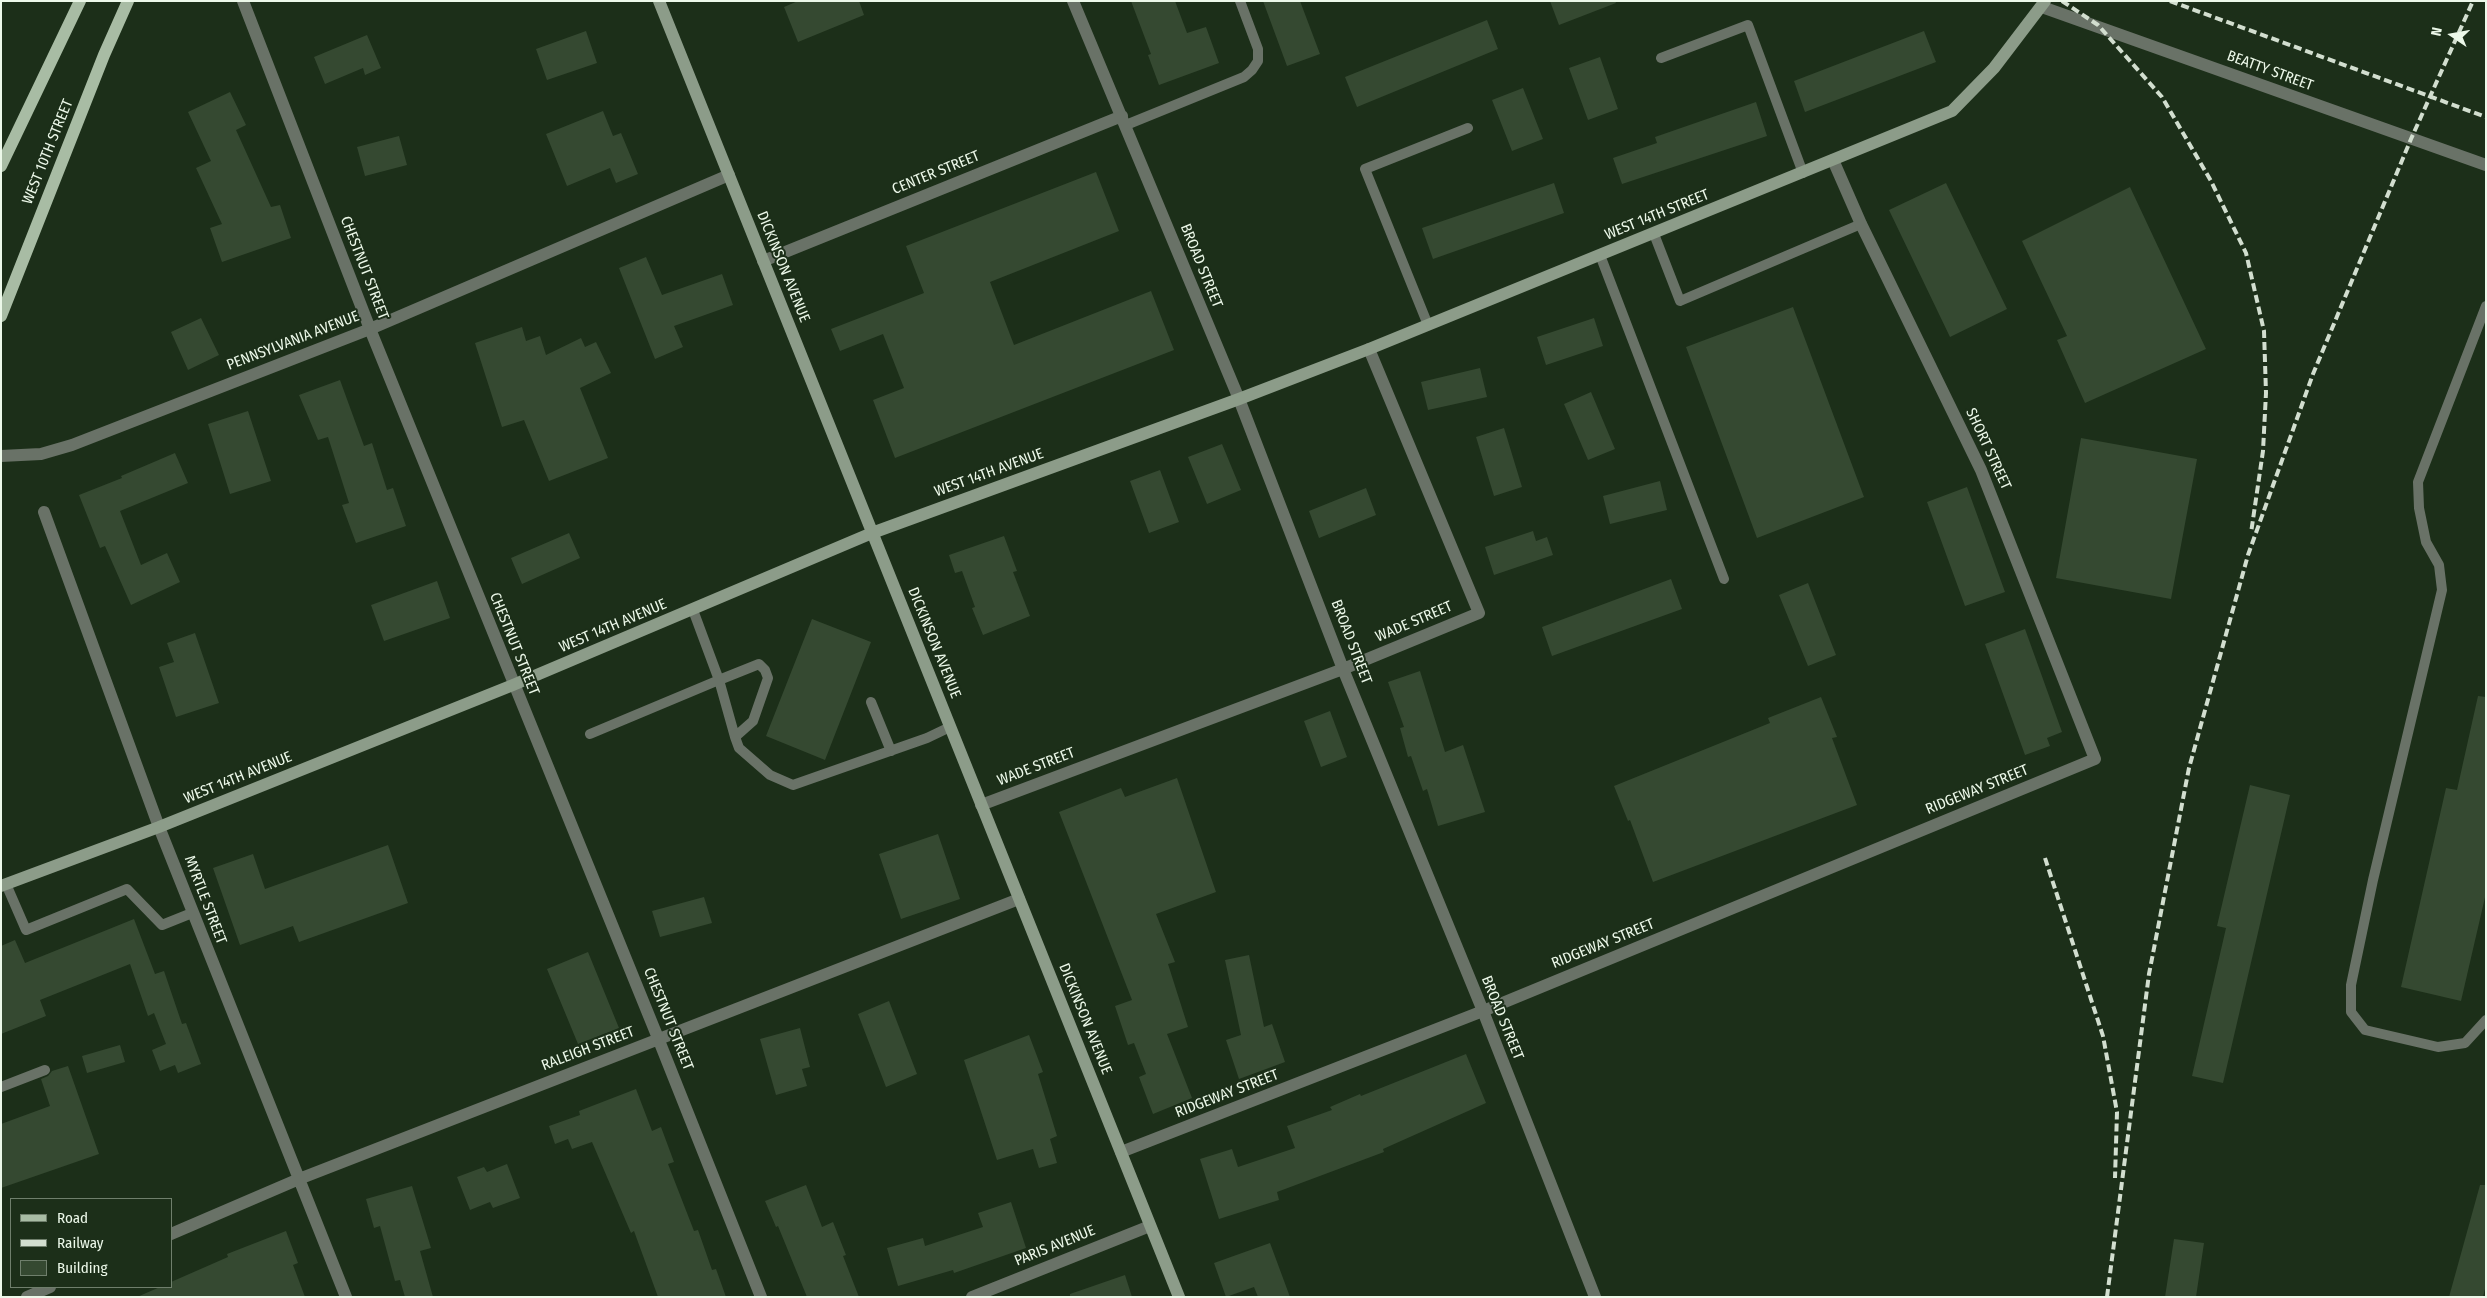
<!DOCTYPE html>
<html>
<head>
<meta charset="utf-8">
<style>
	body { margin:0 }
	#map { position:relative; width:2487px; height:1298px; overflow:hidden; background:#1c2f19; font-family:"Fira Sans Condensed",sans-serif }
	canvas { display:block }
	.frame { position:absolute; inset:0; border:2px solid #ecf8e9; pointer-events:none }
	.legend { position:absolute; left:10px; top:1198px; width:162px; height:90px; box-sizing:border-box; background:#1c2f19; border:1px solid #6f7f6c; margin:0; padding:6px 9px; list-style:none; font-size:15px; color:#ecf8e9 }
	.legend li { display:flex; align-items:center; gap:10px; height:25px }
	.legend b { width:25px; border:1px solid #6f7f6c }
	.north { position:absolute; left:2427px; top:10px; width:50px; height:50px; -webkit-text-stroke:4px #1c2f19; paint-order:stroke; rotate:282deg; font-size:14px; font-weight:700; line-height:20px; text-align:center; color:#ecf8e9 }
	.north::after { content:''; display:block; margin:auto; width:18px; height:22px; background:#ecf8e9; clip-path:polygon(50% 0,100% 100%,50% 72%,0 100%) }
</style>
</head>
<body>
<div id="map">
<canvas width="2487" height="1298"></canvas>
<div class="frame"></div>
<ul class="legend">
<li><b style="height:6px;background:#a8bca4"></b>Road</li>
<li><b style="height:6px;background:#d2decf"></b>Railway</li>
<li><b style="height:14px;background:#354931"></b>Building</li>
</ul>
<div class="north">N</div>
</div>
<script>
const ctx = document.querySelector('canvas').getContext('2d');
ctx.lineJoin = 'round';
function paint(path, color) {
  ctx.fillStyle = color;
  ctx.fill(path, 'evenodd');
}
function poly(rows) {
  const path = new Path2D();
  for (const r of rows) {
    path.moveTo(r[0], r[1]);
    for (let i = 2; i < r.length; i += 2) path.lineTo(r[i], r[i + 1]);
  }
  return path;
}
function trace(path, color, width, dash) {
  ctx.strokeStyle = color;
  ctx.lineWidth = width;
  ctx.lineCap = dash ? 'butt' : 'round';
  ctx.setLineDash(dash || []);
  ctx.stroke(path);
}
function write(font, color, halo, rows, align = 'center') {
  ctx.font = font + ' "Fira Sans Condensed",sans-serif';
  ctx.lineWidth = 4;
  ctx.setLineDash([]);
  ctx.textBaseline = 'middle';
  ctx.strokeStyle = halo;
  ctx.fillStyle = color;
  for (const [text, x, y, turn = 0] of rows) {
    ctx.save();
    ctx.translate(x, y);
    ctx.rotate((+turn || 0) * Math.PI / 180);
    ctx.textAlign = isNaN(turn) ? turn : align;
    if (halo) ctx.strokeText(text, 0, 0);
    ctx.fillText(text, 0, 0);
    ctx.restore();
  }
}
const building = poly([
	[798,1,859,1,864,15,798,42,784,7],
	[1131,1,1175,1,1187,33,1206,27,1219,63,1159,85,1148,55,1151,54],
	[1263,1,1300,1,1320,54,1287,66],
	[1550,1,1615,1,1616,3,1559,25],
	[1487,20,1498,49,1357,107,1345,77],
	[586,31,597,63,547,80,536,49],
	[1924,31,1936,62,1805,112,1794,81],
	[367,35,381,68,365,75,363,68,325,84,314,57],
	[1600,57,1618,109,1588,120,1569,68],
	[1523,88,1543,139,1512,151,1492,100],
	[230,92,246,125,236,130,271,207,280,205,291,238,222,262,210,228,222,224,196,168,211,161,188,112],
	[1756,102,1767,136,1622,184,1613,158,1657,143,1655,137],
	[603,111,613,136,621,133,638,174,616,183,610,168,567,186,546,134],
	[399,136,407,165,365,176,357,147],
	[1096,172,1119,231,990,282,1014,345,1151,291,1174,350,895,458,873,400,904,388,883,334,840,351,831,329,924,293,906,246],
	[1554,183,1564,213,1433,259,1422,228],
	[1946,183,2007,309,1950,337,1889,210],
	[2130,187,2206,349,2085,403,2057,340,2067,336,2022,241],
	[646,257,662,295,722,274,733,305,674,326,683,347,655,359,619,268],
	[1793,307,1864,497,1757,538,1686,347],
	[201,318,219,355,188,370,171,332],
	[1594,318,1603,346,1546,365,1537,337],
	[522,327,526,341,540,336,546,355,581,338,585,347,596,342,611,373,580,388,608,458,549,481,524,420,502,427,475,343],
	[1480,368,1487,397,1428,410,1421,382],
	[340,380,364,446,372,443,387,490,393,488,406,526,356,543,342,505,349,503,328,437,318,440,299,395],
	[1591,392,1615,449,1588,460,1564,404],
	[248,411,271,481,230,494,208,424],
	[1504,428,1522,487,1494,496,1476,437],
	[2081,438,2197,459,2171,599,2056,578],
	[1222,444,1241,490,1207,504,1188,457],
	[175,453,188,483,120,511,141,565,167,553,180,582,131,605,105,546,100,548,79,495,122,478,121,476],
	[1160,470,1179,522,1149,533,1130,481],
	[1660,481,1667,510,1610,524,1603,496],
	[1967,487,2005,592,1965,606,1927,502],
	[1366,488,1376,515,1319,538,1309,511],
	[1533,531,1536,541,1547,537,1553,555,1494,575,1485,547],
	[569,533,580,558,522,584,511,558],
	[1004,536,1017,571,1013,572,1030,616,983,635,972,608,975,607,962,571,955,573,949,555],
	[1671,579,1682,609,1552,656,1542,627],
	[437,581,450,618,384,641,371,605],
	[1808,583,1836,655,1808,666,1779,595],
	[812,619,871,642,825,760,766,736],
	[2025,629,2062,732,2047,738,2050,746,2025,755,1985,644],
	[195,633,219,703,176,717,159,667,174,662,167,643],
	[1420,671,1445,752,1463,745,1485,812,1438,826,1427,789,1423,791,1411,756,1408,757,1400,728,1404,727,1388,682],
	[2478,696,2486,697,2486,893,2461,1001,2401,987,2446,788,2457,790],
	[1821,697,1837,737,1832,738,1857,805,1653,882,1630,820,1628,821,1614,786,1770,723,1768,718],
	[1330,711,1347,757,1321,767,1304,721],
	[1177,778,1216,892,1156,914,1175,962,1168,964,1188,1027,1167,1034,1192,1098,1153,1114,1139,1077,1146,1074,1134,1043,1128,1045,1115,1006,1132,1000,1059,812,1121,788,1125,797],
	[2250,785,2290,795,2223,1083,2192,1076,2226,928,2217,926],
	[938,834,960,899,901,919,879,854],
	[388,845,408,903,299,942,293,926,240,945,213,868,253,854,265,889],
	[704,897,712,923,660,937,652,911],
	[134,919,155,974,164,971,182,1024,186,1023,201,1064,178,1073,175,1065,160,1071,152,1050,166,1044,154,1013,148,1016,130,964,40,1000,46,1016,1,1034,1,946,15,940,25,963],
	[588,952,619,1028,578,1044,547,969],
	[1249,955,1264,1027,1272,1024,1285,1062,1239,1079,1226,1040,1241,1035,1225,960],
	[889,1001,917,1074,886,1087,858,1014],
	[800,1028,810,1067,802,1069,807,1086,776,1095,760,1039],
	[1029,1035,1043,1072,1038,1074,1057,1136,1050,1139,1057,1163,1039,1168,1033,1149,997,1160,964,1060],
	[120,1045,125,1062,87,1073,82,1056],
	[1466,1054,1486,1103,1383,1149,1384,1152,1277,1192,1279,1200,1219,1219,1200,1159,1232,1149,1238,1167,1295,1148,1287,1126,1332,1110,1330,1107,1360,1094,1361,1096],
	[68,1066,99,1154,1,1188,1,1124,50,1106,41,1079,48,1076,52,1071],
	[636,1089,652,1131,661,1127,674,1162,668,1164,694,1231,698,1230,712,1270,716,1269,726,1297,658,1297,634,1231,631,1233,592,1142,572,1149,568,1139,555,1144,549,1126,580,1115,579,1111],
	[507,1164,520,1198,493,1208,490,1202,470,1210,457,1177,484,1167,487,1172],
	[806,1185,822,1227,833,1222,846,1255,843,1256,859,1297,807,1297,778,1226,776,1227,765,1201],
	[2480,1185,2486,1185,2486,1285,2483,1297,2449,1297],
	[412,1186,431,1248,420,1251,433,1297,405,1297,400,1280,395,1281,380,1226,374,1228,366,1199],
	[1011,1202,1026,1248,954,1273,953,1270,898,1286,887,1248,923,1238,925,1246,983,1227,978,1213],
	[286,1231,298,1263,293,1265,305,1297,137,1297,160,1287,171,1287,171,1282,228,1257,227,1254],
	[2174,1239,2204,1243,2196,1297,2165,1297],
	[1270,1243,1290,1297,1258,1297,1254,1287,1226,1297,1214,1263],
	[1125,1275,1132,1297,1070,1297,1070,1294]
]);
const lane = poly([
	[1661,58,1748,25,1803,173],
	[1126,125,1244,77,1252,70,1258,61,1258,49,1240,1],
	[1654,234,1680,301,1861,224],
	[1600,255,1724,579],
	[2486,306,2418,482,2419,508,2426,542,2439,565,2442,590,2373,880,2351,985,2351,1012,2365,1030,2438,1047,2465,1043,2486,1020],
	[1428,325,1365,169,1468,128],
	[871,702,891,751],
	[590,734,719,680,693,610],
	[735,737,753,721,768,678,765,670,759,664,719,680,735,737,739,748,770,775,793,785,927,738,950,727],
	[6,884,26,930,127,889,162,925,192,913],
	[1,1087,45,1070]
]);
const street = poly([
	[243,1,370,329,658,1038,761,1297],
	[1073,1,1239,399,1343,669,1483,1011,1595,1297],
	[2042,7,2486,165],
	[763,261,1122,116],
	[1,456,41,454,72,445,370,329,729,175],
	[44,512,159,827,346,1297],
	[981,805,1343,669,1479,613,1369,349],
	[1121,1152,1483,1011,2095,759,1981,470,1861,224,1833,160],
	[171,1234,299,1179,1019,899],
	[27,1297,50,1287],
	[972,1297,1150,1226]
]);
const secondary = poly([
	[659,1,1179,1297],
	[1,886,159,827,513,685,872,533,1239,399,1369,349,1952,111,1994,68,2045,1]
]);
const primary = poly([
	[1,166,80,1],
	[1,316,104,55,128,1]
]);
const rail = poly([
	[2062,1,2098,25,2162,97,2211,181,2246,253,2264,331,2266,393,2263,451,2251,533],
	[2170,1,2486,117],
	[2045,858,2103,1036,2117,1112,2115,1178],
	[2107,1297,2149,974,2189,768,2248,555,2313,374,2411,139,2473,1]
]);
const streetNames = [
	["BEATTY STREET",2270,71,20],
	["WEST 10TH STREET",48,152,-68],
	["CENTER STREET",936,173,-22],
	["WEST 14TH STREET",1657,215,-22],
	["BROAD STREET",1201,266,68],
	["DICKINSON AVENUE",783,267,68],
	["CHESTNUT STREET",364,268,69],
	["PENNSYLVANIA AVENUE",293,341,-21],
	["SHORT STREET",1988,449,65],
	["WEST 14TH AVENUE",989,473,-20],
	["WADE STREET",1414,622,-23],
	["WEST 14TH AVENUE",613,626,-23],
	["BROAD STREET",1351,642,69],
	["DICKINSON AVENUE",934,643,68],
	["CHESTNUT STREET",514,644,68],
	["WADE STREET",1036,767,-21],
	["WEST 14TH AVENUE",238,778,-22],
	["RIDGEWAY STREET",1977,790,-22],
	["MYRTLE STREET",205,900,69],
	["RIDGEWAY STREET",1603,944,-22],
	["BROAD STREET",1502,1018,68],
	["CHESTNUT STREET",668,1019,68],
	["DICKINSON AVENUE",1085,1019,68],
	["RALEIGH STREET",588,1049,-21],
	["RIDGEWAY STREET",1227,1094,-21],
	["PARIS AVENUE",1055,1246,-22]
];
paint(building, '#354931');
trace(lane, '#697267', 10);
trace(street, '#697267', 12);
trace(secondary, '#8c9c89', 12);
trace(primary, '#a8bca4', 12);
trace(rail, '#d2decf', 4, [8, 4]);
write('15px', '#ecf8e9', '#1c2f19', streetNames);
</script>
</body>
</html>
